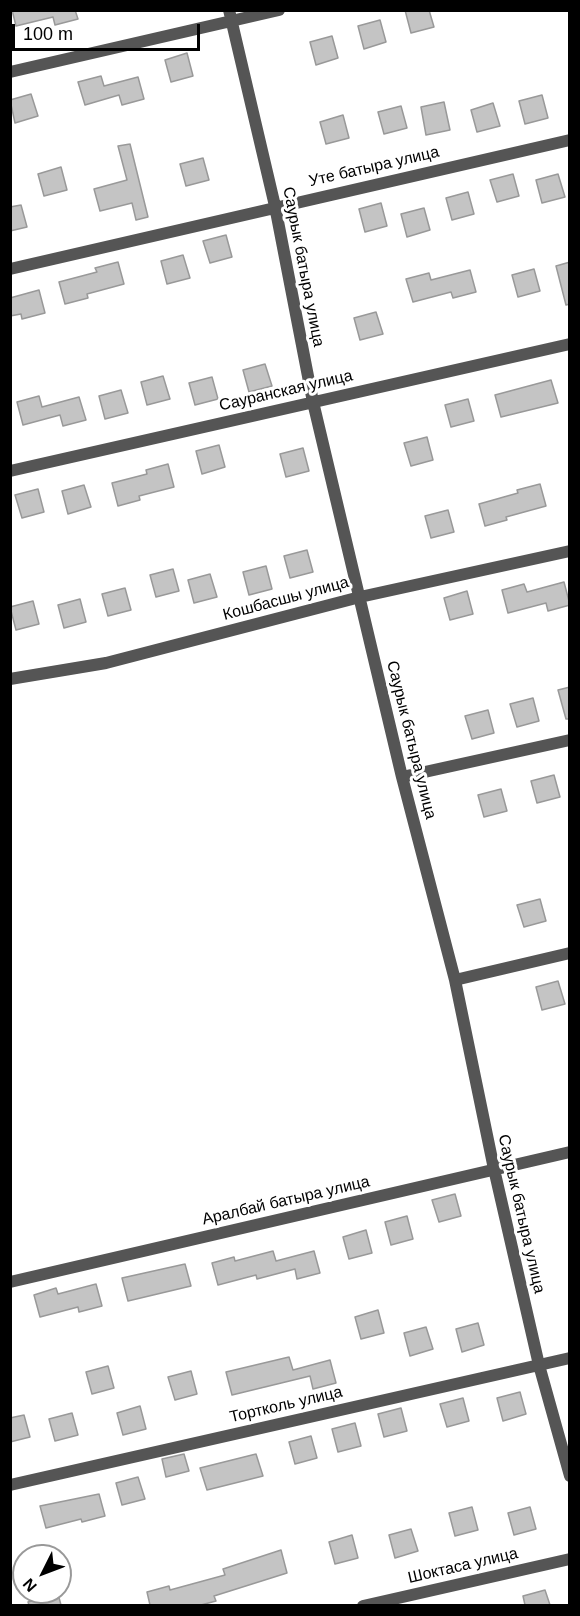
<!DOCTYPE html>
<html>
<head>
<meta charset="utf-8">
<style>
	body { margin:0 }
	#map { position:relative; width:580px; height:1616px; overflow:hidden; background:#fff; font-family:Arial,sans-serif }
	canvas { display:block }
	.frame { position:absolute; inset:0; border:12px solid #000; pointer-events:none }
	.north { position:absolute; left:12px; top:1544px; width:60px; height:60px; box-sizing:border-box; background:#fff; border:2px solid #999; border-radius:50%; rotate:228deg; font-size:16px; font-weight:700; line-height:24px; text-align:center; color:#000 }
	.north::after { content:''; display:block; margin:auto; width:21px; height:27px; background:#000; clip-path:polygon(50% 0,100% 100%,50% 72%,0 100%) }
	.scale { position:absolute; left:12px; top:24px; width:188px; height:27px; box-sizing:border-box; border:3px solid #000; border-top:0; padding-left:8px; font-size:18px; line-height:21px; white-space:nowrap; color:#000; -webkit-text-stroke:4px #fff; paint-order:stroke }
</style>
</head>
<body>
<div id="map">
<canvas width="580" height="1616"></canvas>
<div class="frame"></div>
<div class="north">N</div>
<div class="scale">100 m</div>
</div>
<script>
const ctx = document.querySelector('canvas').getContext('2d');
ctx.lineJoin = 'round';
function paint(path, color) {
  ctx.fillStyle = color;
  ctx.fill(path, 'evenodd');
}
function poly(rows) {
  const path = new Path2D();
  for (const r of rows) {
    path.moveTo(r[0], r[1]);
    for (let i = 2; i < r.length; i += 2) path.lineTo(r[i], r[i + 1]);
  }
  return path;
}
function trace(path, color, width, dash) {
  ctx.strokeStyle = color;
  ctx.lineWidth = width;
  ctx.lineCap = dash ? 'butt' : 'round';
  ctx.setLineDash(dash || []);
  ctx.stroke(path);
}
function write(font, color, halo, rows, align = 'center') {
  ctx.font = font + ' Arial,sans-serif';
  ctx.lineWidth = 6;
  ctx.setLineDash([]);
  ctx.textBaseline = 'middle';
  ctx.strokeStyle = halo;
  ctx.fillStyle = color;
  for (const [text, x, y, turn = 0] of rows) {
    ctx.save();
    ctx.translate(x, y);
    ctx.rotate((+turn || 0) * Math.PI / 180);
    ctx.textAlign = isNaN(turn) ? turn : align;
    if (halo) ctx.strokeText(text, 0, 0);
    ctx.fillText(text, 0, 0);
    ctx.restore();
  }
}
const building = poly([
	[12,10,75,10,78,19,55,25,53,17,16,26,12,10],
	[405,10,429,10,434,27,411,33,405,10],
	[380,20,386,42,364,49,358,26,380,20],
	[332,36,338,58,316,65,310,42,332,36],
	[187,53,193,76,171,82,165,60,187,53],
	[101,76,104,86,138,77,144,99,122,105,119,95,85,105,78,82,101,76],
	[31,94,38,116,15,123,10,100,31,94],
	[542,95,548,118,525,124,519,101,542,95],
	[444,102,450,130,426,135,421,107,444,102],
	[493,103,500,126,477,132,471,110,493,103],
	[401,106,407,128,384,134,378,112,401,106],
	[343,115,349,138,326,144,320,122,343,115],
	[130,144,148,217,136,220,132,203,100,211,94,189,127,180,118,146,130,144],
	[203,158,209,180,186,186,180,164,203,158],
	[61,167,67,190,44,196,38,174,61,167],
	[513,174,519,196,497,202,490,180,513,174],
	[558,174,565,197,542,203,536,180,558,174],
	[468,192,474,214,452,220,446,198,468,192],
	[381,203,387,226,365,232,359,209,381,203],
	[21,205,27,227,10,231,10,207,21,205],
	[424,208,430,230,407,237,401,214,424,208],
	[226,235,232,257,210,263,203,241,226,235],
	[183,255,190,278,167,284,161,261,183,255],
	[118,262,124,284,87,294,88,298,65,304,59,282,97,272,95,268,118,262],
	[570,262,570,304,566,305,556,266,570,262],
	[534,269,540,291,518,297,512,275,534,269],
	[470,270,476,292,453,298,451,292,413,302,406,279,429,273,431,280,470,270],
	[39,290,45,313,22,319,21,314,10,316,10,298,39,290],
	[376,312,383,334,360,340,354,318,376,312],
	[265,364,272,386,249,392,243,370,265,364],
	[163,376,170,399,147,405,141,382,163,376],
	[212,377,218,399,195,405,189,383,212,377],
	[551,380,558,403,501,417,495,395,551,380],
	[121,390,128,413,105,419,99,396,121,390],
	[39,396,42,407,79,397,86,420,63,426,60,415,23,425,17,402,39,396],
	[468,399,474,421,451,427,445,405,468,399],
	[427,437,433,460,411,466,404,443,427,437],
	[219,445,225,467,202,474,196,451,219,445],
	[303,448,309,471,286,477,280,454,303,448],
	[168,464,174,487,139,496,140,500,118,506,112,483,147,474,146,470,168,464],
	[540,484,546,506,506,517,507,520,485,526,479,504,518,493,517,490,540,484],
	[84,485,91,507,68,514,62,491,84,485],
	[38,489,44,512,22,518,15,495,38,489],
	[448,510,454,532,431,538,425,516,448,510],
	[307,550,313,572,290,578,284,556,307,550],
	[266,566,272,589,249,595,243,572,266,566],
	[173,569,179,591,156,597,150,575,173,569],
	[210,574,217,597,194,603,188,580,210,574],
	[564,582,570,605,548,611,546,603,508,613,502,590,524,584,527,592,564,582],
	[125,588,131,610,108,616,102,594,125,588],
	[467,591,473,614,450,620,444,598,467,591],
	[80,599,86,622,64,628,58,605,80,599],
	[33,601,39,624,16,630,10,607,33,601],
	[570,687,570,719,566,719,558,690,570,687],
	[533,698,539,721,517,727,510,704,533,698],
	[488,710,494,733,472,739,465,716,488,710],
	[554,775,560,797,537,803,531,781,554,775],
	[501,789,507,811,484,817,478,795,501,789],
	[540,899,546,921,524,927,517,905,540,899],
	[558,981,565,1004,542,1010,536,987,558,981],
	[455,1194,461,1216,439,1222,432,1200,455,1194],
	[407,1216,413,1239,391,1245,385,1222,407,1216],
	[366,1230,372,1253,349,1259,343,1237,366,1230],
	[273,1251,276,1261,314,1251,320,1273,297,1279,295,1269,257,1279,256,1275,218,1285,212,1263,234,1257,235,1261,273,1251],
	[185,1264,191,1286,128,1301,122,1278,185,1264],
	[96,1284,102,1306,79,1312,78,1307,40,1317,34,1295,56,1288,58,1294,96,1284],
	[378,1310,384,1333,361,1339,355,1317,378,1310],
	[478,1323,484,1345,462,1352,456,1329,478,1323],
	[426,1327,433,1349,410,1356,404,1333,426,1327],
	[289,1357,293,1370,330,1360,336,1383,313,1389,310,1376,232,1395,226,1372,289,1357],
	[108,1366,114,1388,92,1394,86,1372,108,1366],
	[191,1371,197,1394,175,1400,168,1377,191,1371],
	[520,1392,526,1414,503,1421,497,1398,520,1392],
	[463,1398,469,1421,447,1427,440,1404,463,1398],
	[140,1406,146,1429,123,1435,117,1413,140,1406],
	[401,1408,407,1431,384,1437,378,1414,401,1408],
	[72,1413,78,1435,55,1441,49,1419,72,1413],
	[24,1415,30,1437,10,1442,10,1418,24,1415],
	[355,1423,361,1446,338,1452,332,1429,355,1423],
	[311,1436,317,1458,295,1464,289,1442,311,1436],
	[184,1454,189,1471,166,1477,162,1459,184,1454],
	[256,1454,263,1476,207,1490,200,1468,256,1454],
	[138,1477,145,1499,122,1505,116,1483,138,1477],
	[99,1494,105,1516,82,1522,81,1519,46,1528,40,1506,99,1494],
	[472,1507,478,1530,455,1536,449,1513,472,1507],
	[530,1507,536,1529,514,1535,508,1513,530,1507],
	[411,1529,418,1551,395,1558,389,1535,411,1529],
	[352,1535,358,1558,335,1564,329,1542,352,1535],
	[281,1550,287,1573,214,1596,216,1601,201,1605,150,1605,147,1592,169,1586,170,1590,225,1575,223,1569,281,1550],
	[545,1590,550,1605,525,1605,523,1596,545,1590],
	[58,1594,61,1605,29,1605,28,1602,58,1594]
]);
const minor = poly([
	[229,10,275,206,313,402,402,777,455,980,494,1169,539,1365,570,1476],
	[10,72,279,10],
	[10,269,570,140],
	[10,471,570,344],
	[10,679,106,663,360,597,570,551],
	[402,777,570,740],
	[455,980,570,953],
	[10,1282,570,1152],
	[10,1485,570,1358],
	[363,1606,570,1559]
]);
const streetNames = [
	["Уте батыра улица",374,167,-13],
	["Саурык батыра улица",303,267,79],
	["Сауранская улица",286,391,-13],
	["Кошбасшы улица",286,599,-15],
	["Саурык батыра улица",411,740,76],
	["Аралбай батыра улица",286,1201,-13],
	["Саурык батыра улица",521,1214,77],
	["Тортколь улица",286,1405,-13],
	["Шоктаса улица",463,1566,-13]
];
paint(building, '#c4c4c4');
trace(building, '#999', 1.5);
trace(minor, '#555', 12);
write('16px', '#000', '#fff', streetNames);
</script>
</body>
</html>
